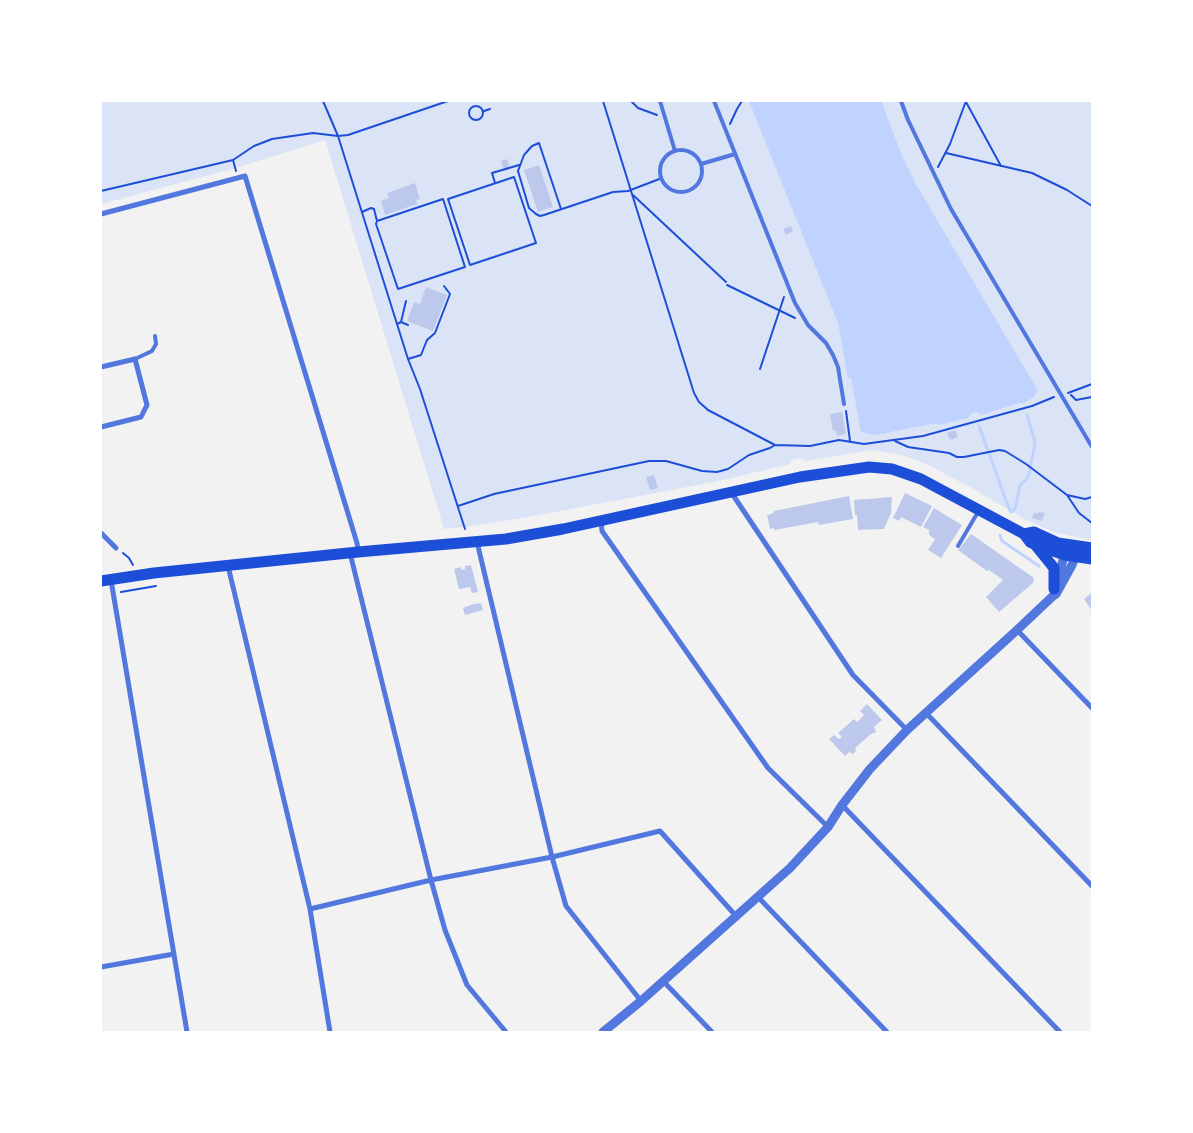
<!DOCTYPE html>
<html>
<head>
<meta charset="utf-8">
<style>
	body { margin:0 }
	#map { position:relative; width:1193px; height:1133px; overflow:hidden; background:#f2f2f2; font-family:"PT Sans",sans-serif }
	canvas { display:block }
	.frame { position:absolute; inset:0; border:102px solid #fff; pointer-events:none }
</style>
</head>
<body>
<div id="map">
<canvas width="1193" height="1133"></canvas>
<div class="frame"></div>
</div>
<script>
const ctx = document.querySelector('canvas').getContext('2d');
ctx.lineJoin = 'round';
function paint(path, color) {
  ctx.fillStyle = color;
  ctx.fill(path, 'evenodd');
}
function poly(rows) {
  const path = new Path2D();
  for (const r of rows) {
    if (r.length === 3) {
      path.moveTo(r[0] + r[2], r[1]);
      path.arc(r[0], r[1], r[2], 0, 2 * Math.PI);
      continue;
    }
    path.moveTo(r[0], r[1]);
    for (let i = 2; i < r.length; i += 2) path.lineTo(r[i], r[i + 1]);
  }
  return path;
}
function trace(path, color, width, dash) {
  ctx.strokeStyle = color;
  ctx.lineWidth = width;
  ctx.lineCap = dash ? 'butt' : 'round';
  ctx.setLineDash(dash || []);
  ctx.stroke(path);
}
const green = poly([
	[101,101,1092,101,1092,540,1056,533,1024,519,972,488,926,464,905,456,872,450,807,461,801,458,792,460,790,464,719,481,523,518,465,527,444,529,325,140,236,168,101,204]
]);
const water = poly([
	[749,101,881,101,902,156,917,186,1038,391,1034,397,1024,403,1019,403,981,415,977,412,972,413,968,418,939,425,937,423,875,435,861,432,851,378,848,378,838,323]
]);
const stream = poly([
	[979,426,1008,506,1011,512,1015,509,1020,485,1026,480,1029,474,1034,449,1035,442,1027,415],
	[1000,535,1002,541,1039,566]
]);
const building = poly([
	[507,159,510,169,504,171,501,161],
	[539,165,553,207,538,212,524,170],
	[415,183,420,199,416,200,417,204,385,215,381,201,389,198,387,193],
	[791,226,793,231,786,235,783,229],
	[426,287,447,295,433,331,407,321,414,302,420,304],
	[842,412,846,434,837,436,836,430,833,431,830,414],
	[955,430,958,437,950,440,947,433],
	[654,475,658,488,650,490,646,477],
	[905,493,932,506,921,527,901,517,899,521,893,518],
	[849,496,853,519,819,525,818,522,774,530,774,528,770,529,767,515,772,514,774,511],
	[892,497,891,513,884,529,858,530,857,515,855,515,854,500],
	[934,508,962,525,941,558,928,550,935,539,929,535,929,530,923,527],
	[1039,512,1045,513,1042,521,1032,518,1034,513,1038,514],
	[971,534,1034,578,1033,583,999,612,986,597,1003,580,989,570,987,571,958,550],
	[471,565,478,592,472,593,470,587,459,589,454,569,461,567,461,570,465,569,465,566],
	[1092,593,1092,611,1084,599],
	[481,603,483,610,465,615,463,608,474,604],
	[867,704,882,720,874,727,876,732,871,734,855,748,856,751,853,754,849,752,845,756,829,739,834,735,839,739,842,737,838,733,854,719,857,722,864,715,860,711]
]);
const path = poly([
	[323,101,338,136,408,359,420,389,465,529],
	[603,101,694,393,699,402,708,410,775,445,810,446,839,440,864,444,923,436,1032,406,1054,397],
	[631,101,638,108,657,115],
	[966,102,1001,166],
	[476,113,7],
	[484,111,490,109],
	[730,124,737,109,742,101],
	[946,153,1032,173,1067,190,1092,206],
	[233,160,236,171],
	[938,167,950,144,966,101],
	[514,177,536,243,470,265,448,199,514,177],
	[495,183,492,173,519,165],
	[101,191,233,160,254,146,272,139,313,133,338,136,348,135,448,101],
	[633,195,726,282],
	[561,209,539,143,532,146,524,155,518,171,529,208,536,214,540,216,544,215,613,192,628,191,662,178],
	[362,212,371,208,374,209,377,221,376,224,398,289,465,267,443,199,377,221],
	[727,285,795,318],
	[401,322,408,325],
	[397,324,401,322,406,301],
	[408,359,421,355,427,340,435,333,450,294,444,286],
	[760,369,784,297],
	[1068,393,1092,384],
	[1071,395,1076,400,1092,397],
	[846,411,850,441],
	[895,441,908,447,949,453,957,457,964,457,999,450,1005,451,1026,464,1067,495,1085,499,1092,497],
	[1067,495,1079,513,1092,523],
	[458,506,494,494,649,461,666,461,702,471,717,472,728,469,749,455,770,448,775,445],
	[123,553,129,558,133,565],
	[121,592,156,586]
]);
const service = poly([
	[660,101,675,151],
	[714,101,795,303,808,325,826,343,833,355,838,367,844,404],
	[901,101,908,120,951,209,1092,447],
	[681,171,21],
	[701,164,735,154],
	[135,359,152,351,156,344,155,336],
	[958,546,978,512]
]);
const minor = poly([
	[101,214,245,176,357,543,358,551],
	[101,367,135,359,147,405,141,417,101,427],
	[731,492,853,675,907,730],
	[601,521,602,531,768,768,828,827],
	[101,533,116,548],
	[477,542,552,857,566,906,641,1001],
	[350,553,431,880,445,930,467,985,506,1032],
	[228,566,310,909,330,1032],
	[111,580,187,1032],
	[1017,630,1092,708],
	[926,713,1092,886],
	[842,805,1060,1032],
	[758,897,887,1032],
	[310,909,431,880,552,857,660,831,736,916],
	[101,967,174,954],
	[663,981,712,1032]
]);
const tertiary = poly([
	[1056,584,1066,550],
	[603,1032,641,1001,790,868,828,827,842,805,870,769,907,730,1017,630,1053,596,1056,594,1072,565,1077,552]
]);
const primary = poly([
	[1024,534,1034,532,1058,543,1092,548],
	[1037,547,1054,568,1054,589],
	[101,581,154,573,358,552,506,539,563,529,800,477,869,467,892,469,921,479,1024,534,1030,542,1036,545,1065,555,1092,559]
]);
paint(green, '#dbe4f7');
paint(water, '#bfd3fe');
trace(stream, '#bfd3fe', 3);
paint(building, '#bdc9ec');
trace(path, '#1d4ed8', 2);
trace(service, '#5277de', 4);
trace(minor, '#5277de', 5);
trace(tertiary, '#5277de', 9);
trace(primary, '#1d4ed8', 11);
</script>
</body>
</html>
